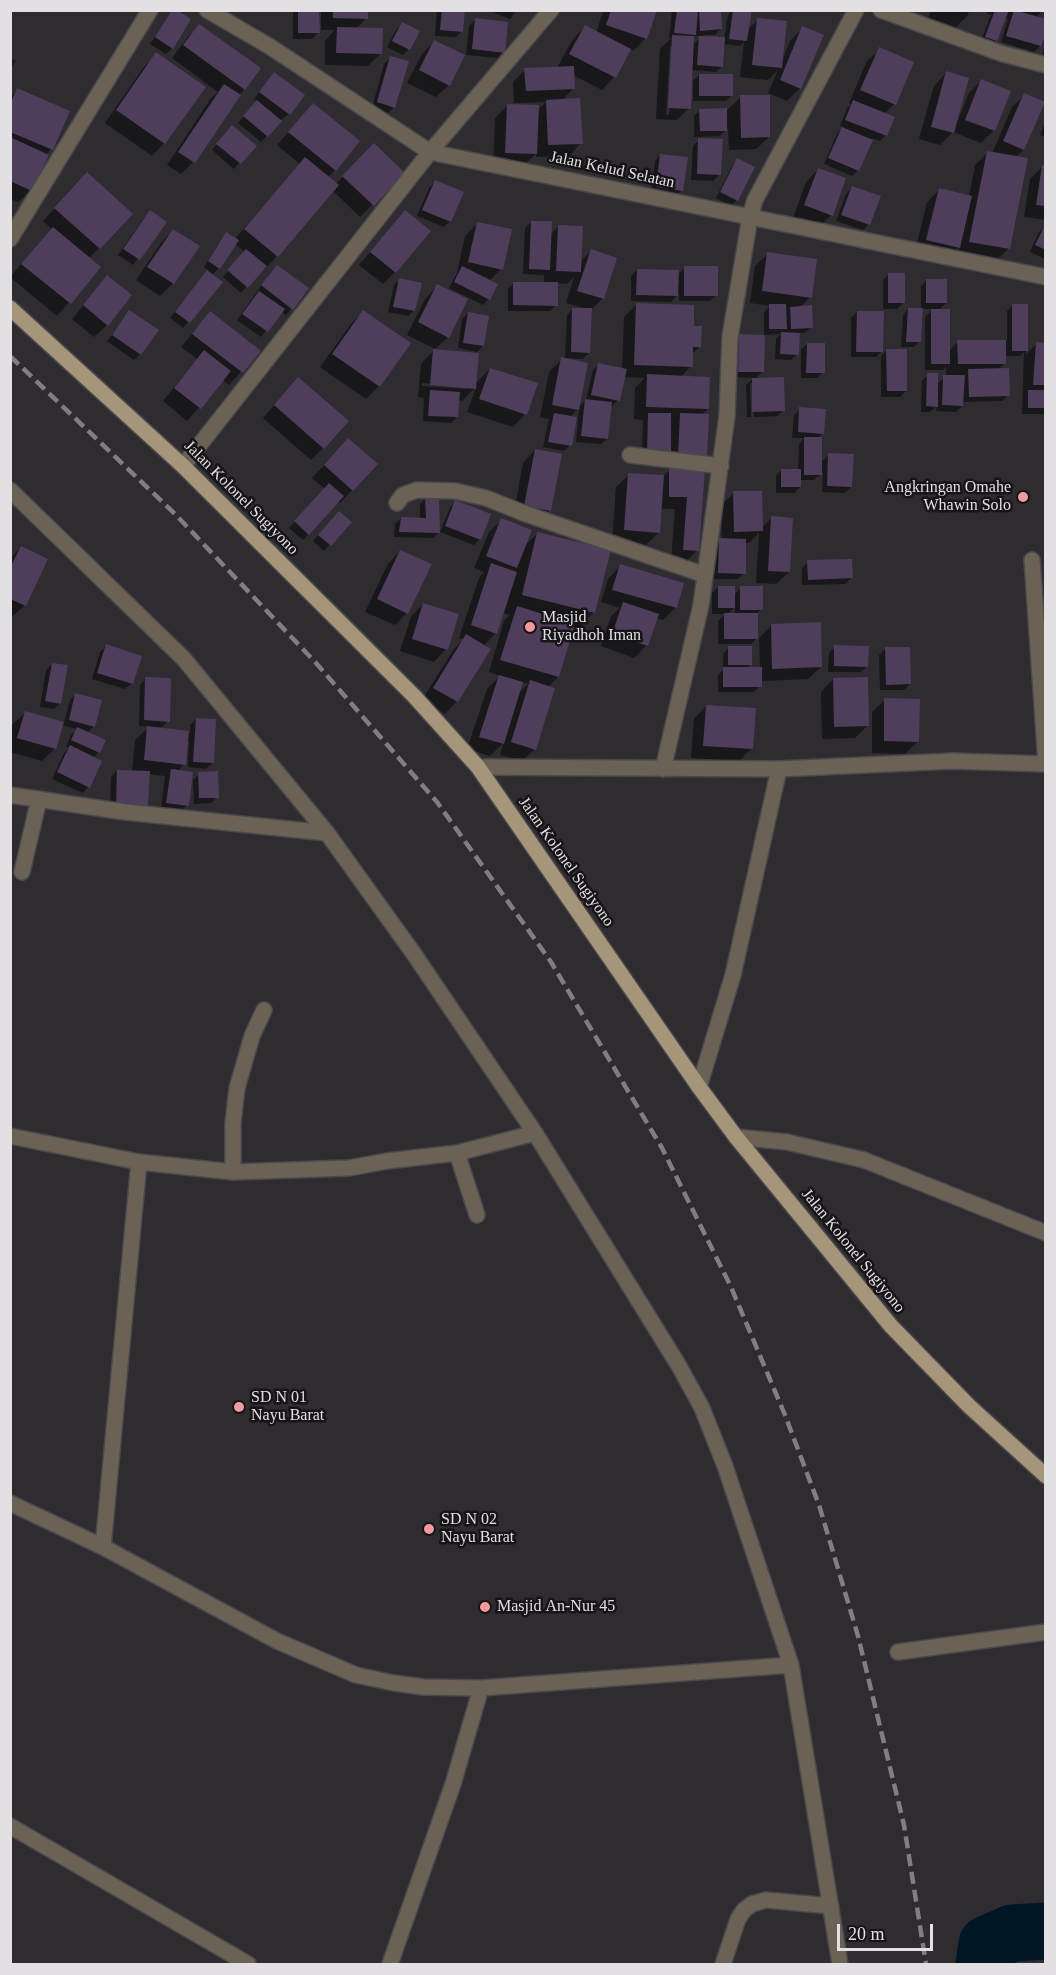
<!DOCTYPE html>
<html>
<head>
<meta charset="utf-8">
<style>
	body { margin:0 }
	#map { position:relative; width:1056px; height:1975px; overflow:hidden; background:#2e2b31; font-family:Georgia,serif }
	canvas { display:block }
	.frame { position:absolute; inset:0; border:12px solid #e2e0e3; pointer-events:none }
	.scale { position:absolute; left:837px; top:1924px; width:96px; height:27px; box-sizing:border-box; border:3px solid #e2e0e3; border-top:0; padding-left:8px; font-size:18px; line-height:21px; white-space:nowrap; color:#e2e0e3; -webkit-text-stroke:4px #161417; paint-order:stroke }
</style>
</head>
<body>
<div id="map">
<canvas width="1056" height="1975"></canvas>
<div class="frame"></div>
<div class="scale">20 m</div>
</div>
<script>
const ctx = document.querySelector('canvas').getContext('2d');
ctx.lineJoin = 'round';
function paint(path, color) {
  ctx.fillStyle = color;
  ctx.fill(path, 'evenodd');
}
function poly(rows) {
  const path = new Path2D();
  for (const r of rows) {
    path.moveTo(r[0], r[1]);
    for (let i = 2; i < r.length; i += 2) path.lineTo(r[i], r[i + 1]);
  }
  return path;
}
function trace(path, color, width, dash) {
  ctx.strokeStyle = color;
  ctx.lineWidth = width;
  ctx.lineCap = dash ? 'butt' : 'round';
  ctx.setLineDash(dash || []);
  ctx.stroke(path);
}
function write(font, color, halo, rows, align = 'center') {
  ctx.font = font + ' Georgia,serif';
  ctx.lineWidth = 5;
  ctx.setLineDash([]);
  ctx.textBaseline = 'middle';
  ctx.strokeStyle = halo;
  ctx.fillStyle = color;
  for (const [text, x, y, turn = 0] of rows) {
    ctx.save();
    ctx.translate(x, y);
    ctx.rotate((+turn || 0) * Math.PI / 180);
    ctx.textAlign = isNaN(turn) ? turn : align;
    if (halo) ctx.strokeText(text, 0, 0);
    ctx.fillText(text, 0, 0);
    ctx.restore();
  }
}
const shadow = poly([
	[173,10,172,48,166,54,150,44],
	[293,10,318,10,318,33,312,39,293,39],
	[321,10,366,10,366,18,356,29,381,53,368,66,325,65,325,41,335,30,321,30],
	[437,10,465,10,462,31,456,37,435,36],
	[487,10,517,10,510,19],
	[604,10,655,10,646,38,633,51,629,49,614,77,602,90,573,75,574,88,562,100,581,143,569,156,536,157,536,154,523,166,493,165,495,118,508,105,538,110,546,102,514,103,513,82,525,70,557,68,573,39,585,27,596,32],
	[672,10,719,10,720,29,715,35,703,35,703,38,724,39,728,15,732,10,746,10,747,30,758,20,782,61,790,41,803,28,800,88,787,101,768,93,778,70,768,80,740,77,744,42,740,46,723,44,722,66,716,72,691,70,689,108,677,120,656,119,660,49,671,38,669,38],
	[693,36,702,36,693,45],
	[670,47,673,47,669,115,666,115],
	[931,10,969,10,968,15,955,28,928,18],
	[988,10,1042,10,1036,18,1040,46,1034,52,1001,42,1008,19,1004,18,996,40,990,46,980,43,991,15,987,14],
	[475,20,503,52,497,58,466,55,469,26],
	[402,24,409,49,403,55,387,47,396,30],
	[199,26,244,89,193,162,181,174,167,165,211,98,218,92,172,58,187,38],
	[434,42,449,85,436,97,407,83,422,54],
	[1046,42,1046,61,1041,60],
	[880,49,894,104,884,114,886,135,880,141,872,138,858,170,852,176,824,164,837,134,844,127,840,126,847,108,851,104,849,103,867,61],
	[157,54,164,143,152,156,105,123,144,67],
	[10,57,16,61,10,69],
	[390,58,394,107,388,113,372,108,384,64],
	[946,73,956,120,958,120,969,93,981,81,1009,91,993,131,981,143,953,132,940,145,919,139,934,86],
	[699,75,732,95,726,101,693,101,693,81],
	[268,80,303,95,289,114,282,119,261,142,238,123,257,101,254,99],
	[17,90,51,149,46,155,31,190,18,202,10,199,10,97],
	[1025,95,1043,103,1023,150,1015,158,1009,248,996,261,958,254,959,247,946,260,915,252,927,202,939,190,969,197,975,165,987,153,992,154,1012,107],
	[741,97,769,137,756,149,729,150,728,128,720,136,694,137,694,116,700,110,725,112],
	[313,105,335,170,327,178,336,184,374,145,403,173,360,217,332,190,277,256,265,269,263,267,241,293,223,277,245,252,235,244,219,268,212,275,221,282,183,328,170,318,209,271,204,267,221,240,227,234,235,239,300,164,277,145],
	[1046,119,1046,137,1040,135],
	[226,133,254,146,234,169,212,150],
	[699,140,719,175,713,181,691,180,693,146],
	[661,155,682,190,676,196,651,193,655,161],
	[738,160,737,200,731,206,716,198,732,166],
	[1042,167,1046,167,1046,220,1024,217,1030,179],
	[818,170,831,215,819,227,793,218,806,182],
	[435,182,450,221,444,227,417,216,429,188],
	[74,187,99,248,89,258,99,267,57,316,10,277,52,229,43,221],
	[852,188,869,224,863,230,836,221,846,194],
	[405,212,395,272,383,284,359,265],
	[144,218,165,223,133,265,118,255],
	[531,222,550,235,558,227,580,262,591,251,603,298,590,311,589,353,583,359,565,358,567,315,573,309,583,308,566,303,574,277,567,284,556,283,556,305,550,311,508,311,508,289,514,283,544,283,544,275,523,274,525,228],
	[478,223,501,269,489,281,489,299,483,305,449,288,457,273,465,236],
	[1046,226,1046,259,1030,252,1039,232],
	[173,230,198,246,173,283,160,296,136,280,161,243],
	[768,254,810,297,800,308,811,327,805,333,798,333,797,354,791,360,775,359,776,339,781,334,764,335,762,372,755,379,783,410,778,416,754,417,753,383,750,383,751,417,747,417,746,385,754,378,733,377,734,342,740,336,764,336,764,312,770,306,750,303,755,266],
	[685,268,716,295,710,301,679,301,679,293,671,302,631,301,631,276,637,270,677,275],
	[271,272,291,309,286,315,281,311,261,337,237,320],
	[889,274,903,303,897,309,883,309,883,280],
	[107,277,107,325,94,337,72,319],
	[400,279,414,310,408,316,388,312,394,285],
	[927,280,946,303,938,311,949,351,958,342,1007,341,1007,311,1013,305,1026,305,1026,354,1037,344,1046,344,1046,414,1022,414,1024,352,1020,356,1005,356,1005,363,998,370,1008,395,1002,401,962,402,962,406,956,412,936,411,937,406,930,412,921,412,922,381,928,375,936,384,946,377,946,367,943,370,925,370,925,317,933,309,921,309,920,341,914,347,901,347,903,315,908,309,921,310,921,286],
	[437,286,448,337,435,349,407,335,425,299],
	[636,305,692,327,700,346,692,354,691,366,681,377,708,409,701,415,697,550,685,563,671,562,675,509,660,509,659,532,646,545,612,542,616,487,629,475,663,477,671,469,666,469,666,457,642,460,643,420,634,419,635,388,645,378,623,377,618,400,612,406,610,406,607,439,601,444,576,442,579,408,570,417,570,445,564,451,543,447,549,419,540,417,549,372,562,359,578,408,586,400,593,370,599,364,622,369,624,317],
	[130,312,140,354,134,360,107,341],
	[363,312,409,343,379,386,366,399,320,367,351,324],
	[857,312,882,313,881,356,887,350,906,391,900,397,881,397,881,352,876,357,851,357,851,318],
	[210,313,259,351,229,385,223,380,187,421,163,401,197,359,181,347],
	[468,313,483,346,477,352,458,348,462,319],
	[807,344,823,372,817,378,801,378,801,350],
	[433,351,475,384,490,369,536,384,525,414,513,427,467,412,476,387,462,401,458,400,457,417,451,423,423,421,424,398,418,397,421,364],
	[422,383,466,386,466,389,422,386],
	[286,392,323,448,311,460,263,418],
	[800,409,823,433,818,438,820,463,829,455,851,487,845,493,822,492,823,472,814,480,800,480,800,487,794,493,776,493,776,476,782,470,798,470,799,444,804,438,792,438,794,415],
	[348,440,352,490,340,503,338,501,303,540,289,528,325,489,312,478],
	[535,450,550,510,538,523,513,518,523,463],
	[734,493,761,528,772,518,789,572,776,584,756,583,759,533,749,543,745,543,744,573,738,579,713,579,713,546,719,540,722,540,721,505],
	[426,498,439,532,433,538,394,537,395,524,401,518,420,519,420,504],
	[455,502,480,539,474,545,440,532,450,508],
	[333,519,350,522,324,551,313,541],
	[502,520,523,547,538,533,594,612,576,631,572,630,558,677,548,687,535,749,522,761,500,755,503,743,490,756,467,749,487,689,500,676,489,672,504,621,510,615,502,613,496,633,483,646,457,701,445,714,422,700,454,649,464,639,459,638,479,578,484,572,474,568,489,532],
	[522,682,528,684,518,694],
	[21,548,25,605,12,617,10,617,10,558],
	[400,551,407,613,395,625,365,612,388,564],
	[808,562,851,578,845,584,802,585,802,568],
	[620,566,676,607,663,620,656,618,647,645,634,658,601,646,611,616,620,608,601,602,608,579],
	[718,587,734,595,741,588,761,609,757,614,757,638,751,644,718,644,718,621,725,614,712,614,712,593],
	[735,607,735,615,727,615],
	[423,604,446,649,434,662,400,651,411,617],
	[1046,604,1046,654,1038,611],
	[772,625,821,667,808,679,760,681,760,686,754,692,718,692,718,675,723,670,723,654,728,648,751,664,746,669,760,669,759,638],
	[106,646,140,657,131,684,125,689,92,679,100,652],
	[835,647,867,666,861,672,828,672,829,653],
	[885,649,910,684,904,690,880,690,879,655],
	[52,664,60,703,54,709,40,707,46,670],
	[146,679,168,721,160,729,190,733,190,725,196,719,212,763,206,769,188,767,189,742,187,741,184,764,177,772,187,805,181,811,161,809,165,776,148,774,147,805,141,811,110,810,111,777,117,771,132,772,135,740,150,726,139,726,140,685],
	[833,679,868,725,855,738,822,739,821,692],
	[76,695,94,726,87,733,99,752,93,758,88,787,83,793,52,779,64,753,69,748,66,746,71,735,77,729,61,725,55,748,42,761,10,752,12,725,25,713,64,723,70,700],
	[885,700,918,741,905,754,872,753,872,712],
	[706,706,752,748,739,761,691,758,694,719],
	[199,774,217,797,211,803,194,804,193,780]
]);
const river = poly([
	[984,1964,987,1944,1012,1933,1046,1931]
]);
const building = poly([
	[172,10,177,10,191,19,173,49,155,37],
	[298,10,319,10,320,33,298,33],
	[333,10,368,10,368,19,333,18],
	[442,10,465,10,463,32,440,30],
	[611,10,657,10,647,39,606,25],
	[677,10,698,10,696,35,674,33],
	[699,10,721,10,722,29,700,31],
	[733,10,752,10,747,41,729,39],
	[995,10,1009,10,997,41,985,37],
	[1014,10,1046,19,1046,33,1041,46,1006,36],
	[475,18,508,22,505,53,472,49],
	[757,18,787,21,782,68,752,65],
	[402,22,420,31,410,50,392,41],
	[199,24,261,68,245,90,183,45],
	[585,25,631,49,616,78,569,54],
	[802,26,824,35,801,89,780,80],
	[337,27,383,28,382,54,336,53],
	[672,35,694,36,691,109,668,108],
	[699,36,725,37,723,67,697,65],
	[434,40,465,55,450,86,419,70],
	[879,47,914,62,896,105,860,90],
	[156,52,206,87,165,144,116,110],
	[390,56,409,61,395,108,377,102],
	[574,66,575,89,526,91,524,68],
	[946,71,969,78,954,133,931,127],
	[274,72,305,95,290,115,259,92],
	[699,74,733,74,733,96,699,96],
	[981,79,1011,91,995,131,965,120],
	[224,84,241,95,195,163,178,152],
	[17,88,70,111,53,150,10,132,10,104],
	[1024,93,1045,102,1024,150,1003,141],
	[740,95,770,95,770,137,741,138],
	[580,98,583,144,548,145,546,100],
	[257,100,282,121,268,137,243,116],
	[853,100,895,117,887,136,845,120],
	[313,103,360,141,336,171,288,132],
	[507,104,539,105,537,154,505,153],
	[727,108,727,131,700,131,699,109],
	[232,125,257,146,241,164,216,144],
	[842,127,873,140,859,171,828,158],
	[10,137,49,155,32,191,10,181],
	[698,138,723,139,721,175,697,174],
	[374,143,405,173,374,206,342,176],
	[987,151,1028,158,1010,249,969,242],
	[660,154,688,157,683,191,656,187],
	[305,157,339,185,278,257,244,229],
	[737,158,755,167,738,201,720,192],
	[1042,165,1046,166,1046,206,1036,205],
	[818,168,846,178,833,216,804,205],
	[87,172,133,214,100,249,54,208],
	[435,180,464,192,451,222,422,210],
	[852,186,881,196,870,225,841,215],
	[939,188,972,196,960,248,926,240],
	[150,210,167,222,140,260,123,249],
	[405,210,431,231,396,273,370,252],
	[531,221,552,221,550,270,529,269],
	[477,222,512,229,503,270,468,262],
	[1046,223,1046,250,1035,245],
	[558,225,583,226,581,272,556,271],
	[53,227,101,267,71,304,21,264],
	[173,229,200,246,174,284,147,267],
	[226,232,239,240,220,269,208,261],
	[246,249,267,266,248,288,227,270],
	[591,249,617,258,604,299,577,291],
	[767,252,817,259,812,298,762,291],
	[277,265,309,288,293,310,261,285],
	[462,266,498,284,490,300,454,282],
	[684,266,718,266,718,296,684,296],
	[637,269,679,270,678,296,636,295],
	[207,270,223,282,190,323,175,312],
	[888,273,905,273,905,303,888,303],
	[107,275,132,295,108,326,83,305],
	[399,278,422,283,415,311,393,307],
	[926,279,947,279,947,303,926,303],
	[513,282,558,282,558,306,513,305],
	[437,284,468,299,449,338,418,322],
	[259,291,285,309,268,332,242,314],
	[636,303,694,305,694,326,702,326,701,347,693,347,693,367,634,365],
	[769,304,786,304,787,329,769,329],
	[1012,304,1028,304,1028,351,1012,351],
	[812,305,813,328,791,329,790,307],
	[572,308,592,308,590,353,571,352],
	[908,308,923,308,921,342,906,342],
	[931,309,950,309,950,364,931,364],
	[129,310,159,330,141,355,112,335],
	[363,310,411,343,380,387,332,354],
	[210,311,261,351,243,373,192,334],
	[857,311,884,311,883,352,856,352],
	[468,312,489,316,484,346,463,343],
	[781,332,800,333,799,355,780,354],
	[739,334,765,335,764,372,738,372],
	[957,340,1006,340,1006,364,958,364],
	[1036,342,1046,343,1046,385,1033,385],
	[807,343,825,343,825,373,806,373],
	[433,349,479,353,476,389,430,385],
	[886,349,907,349,907,391,887,391],
	[204,350,231,371,201,409,174,388],
	[561,357,588,363,579,410,552,405],
	[598,363,627,369,620,401,591,395],
	[490,368,538,383,527,415,479,399],
	[1009,368,1010,396,969,397,968,369],
	[927,373,938,373,938,407,926,406],
	[647,374,710,377,709,409,646,407],
	[943,375,965,375,963,406,942,405],
	[298,377,349,421,324,449,274,405],
	[784,377,785,411,752,412,752,378],
	[430,390,460,392,458,417,428,416],
	[1028,390,1046,390,1046,408,1028,408],
	[585,399,612,402,608,439,581,436],
	[799,407,826,409,824,434,798,432],
	[554,413,577,417,572,446,548,442],
	[648,413,671,413,671,455,647,455],
	[680,413,709,414,707,458,678,457],
	[804,437,822,437,822,475,804,475],
	[348,438,378,464,353,491,324,465],
	[535,449,562,454,551,511,524,506],
	[828,453,854,454,852,487,827,486],
	[669,469,705,469,699,551,683,550,687,497,669,497],
	[781,469,801,469,801,487,781,487],
	[628,473,664,475,660,533,624,530],
	[329,483,344,496,309,535,294,521],
	[733,491,762,491,763,531,734,532],
	[439,496,440,533,399,532,401,517,426,518,425,497],
	[455,500,491,514,481,540,445,526],
	[339,511,352,522,331,546,318,535],
	[771,516,793,518,790,572,768,571],
	[501,518,532,530,517,568,486,556],
	[537,532,611,550,595,613,522,595],
	[719,538,746,539,746,574,718,573],
	[21,546,48,559,26,606,10,599,10,568],
	[400,550,432,564,408,614,377,599],
	[852,559,853,578,808,580,807,560],
	[491,563,517,572,497,634,471,625],
	[620,564,684,583,677,608,612,590],
	[718,586,735,586,735,608,718,608],
	[740,586,763,586,763,610,740,610],
	[623,602,659,614,648,646,612,634],
	[423,603,459,614,448,650,412,639],
	[517,606,575,624,559,677,500,660],
	[724,613,758,613,758,639,724,639],
	[821,622,822,667,772,669,771,624],
	[466,634,491,649,458,702,433,688],
	[106,644,142,656,133,684,97,673],
	[834,645,869,646,868,667,834,666],
	[728,646,752,646,752,665,728,665],
	[885,647,910,647,911,684,886,685],
	[52,663,68,665,61,704,45,701],
	[723,667,762,667,762,687,723,687],
	[499,675,523,682,504,744,479,737],
	[145,677,171,678,170,722,144,720],
	[868,677,869,726,834,727,833,678],
	[530,680,555,688,536,750,511,742],
	[75,693,102,700,95,727,69,720],
	[884,698,920,699,919,742,884,741],
	[706,705,756,708,753,749,703,746],
	[25,711,64,722,56,749,17,738],
	[196,718,216,719,214,763,193,762],
	[147,726,189,731,186,765,144,760],
	[77,727,106,740,100,753,71,740],
	[70,745,102,761,90,788,57,772],
	[171,769,193,772,189,806,166,803],
	[117,770,150,771,148,805,116,805],
	[218,771,219,798,199,798,198,772]
]);
const minor = poly([
	[207,10,269,46,430,152,1046,277],
	[881,10,1003,54,1046,65],
	[10,239,150,10],
	[630,455,721,466],
	[183,466,430,152,551,10],
	[10,490,184,659,327,833,414,954,535,1133,679,1366,702,1408,725,1466,791,1665,840,1964],
	[397,503,403,495,417,490,455,491,486,498,526,514,705,575],
	[1032,560,1046,763],
	[478,767,779,769,953,761,1046,764],
	[663,769,701,605,727,416,730,337,750,217,755,200,856,10],
	[10,795,125,812,327,833],
	[22,872,39,799],
	[699,1087,733,975,779,769],
	[10,1136,139,1162,233,1172,349,1168,387,1161,457,1153,535,1133],
	[736,1137,787,1142,864,1160,1046,1233],
	[457,1153,477,1215],
	[233,1172,233,1123,237,1088,252,1036,264,1010],
	[10,1503,103,1547,277,1641,356,1675,394,1683,423,1687,481,1688,791,1665],
	[103,1547,139,1162],
	[898,1652,1046,1632],
	[10,1826,248,1964],
	[390,1964,453,1784,481,1688],
	[723,1964,738,1919,744,1910,752,1904,766,1900,831,1906]
]);
const major = poly([
	[10,308,183,466,414,696,478,767,699,1087,736,1137,891,1326,969,1406,1046,1476]
]);
const rail = poly([
	[10,356,175,514,316,663,437,802,551,962,662,1148,731,1287,785,1415,819,1505,858,1636,904,1825,926,1964]
]);
const markers = [
	[1023,497,6,"#f49a9f"],
	[530,627,6,"#f49a9f"],
	[239,1407,6,"#f49a9f"],
	[429,1529,6,"#f49a9f"],
	[485,1607,6,"#f49a9f"]
];
const streetNames = [
	["Jalan Kelud Selatan",612,170,12],
	["Jalan Kolonel Sugiyono",241,498,45],
	["Jalan Kolonel Sugiyono",566,862,55],
	["Jalan Kolonel Sugiyono",853,1251,51]
];
const poiNames = [
	["Angkringan Omahe",1011,488,"right"],
	["Whawin Solo",1011,506,"right"],
	["Masjid",542,618],
	["Riyadhoh Iman",542,636],
	["SD N 01",251,1398],
	["Nayu Barat",251,1416],
	["SD N 02",441,1520],
	["Nayu Barat",441,1538],
	["Masjid An-Nur 45",497,1607]
];
paint(shadow, '#0007');
trace(river, '#001624', 57);
paint(building, '#4f3e5b');
trace(minor, '#4b484d', 18);
trace(major, '#4b484d', 18);
trace(minor, '#6a6254', 15);
trace(major, '#a69679', 15);
trace(rail, '#807e82', 4.5, [12, 6]);
for (const [x, y, r, color] of markers) {
  const dot = new Path2D();
  dot.arc(x, y, r, 0, 2 * Math.PI);
  ctx.fillStyle = color;
  ctx.fill(dot);
  trace(dot, '#161417', 2);
}
write('16px', '#e2e0e3', '#161417', streetNames);
write('16px', '#e2e0e3', '#161417', poiNames, 'left');
</script>
</body>
</html>
